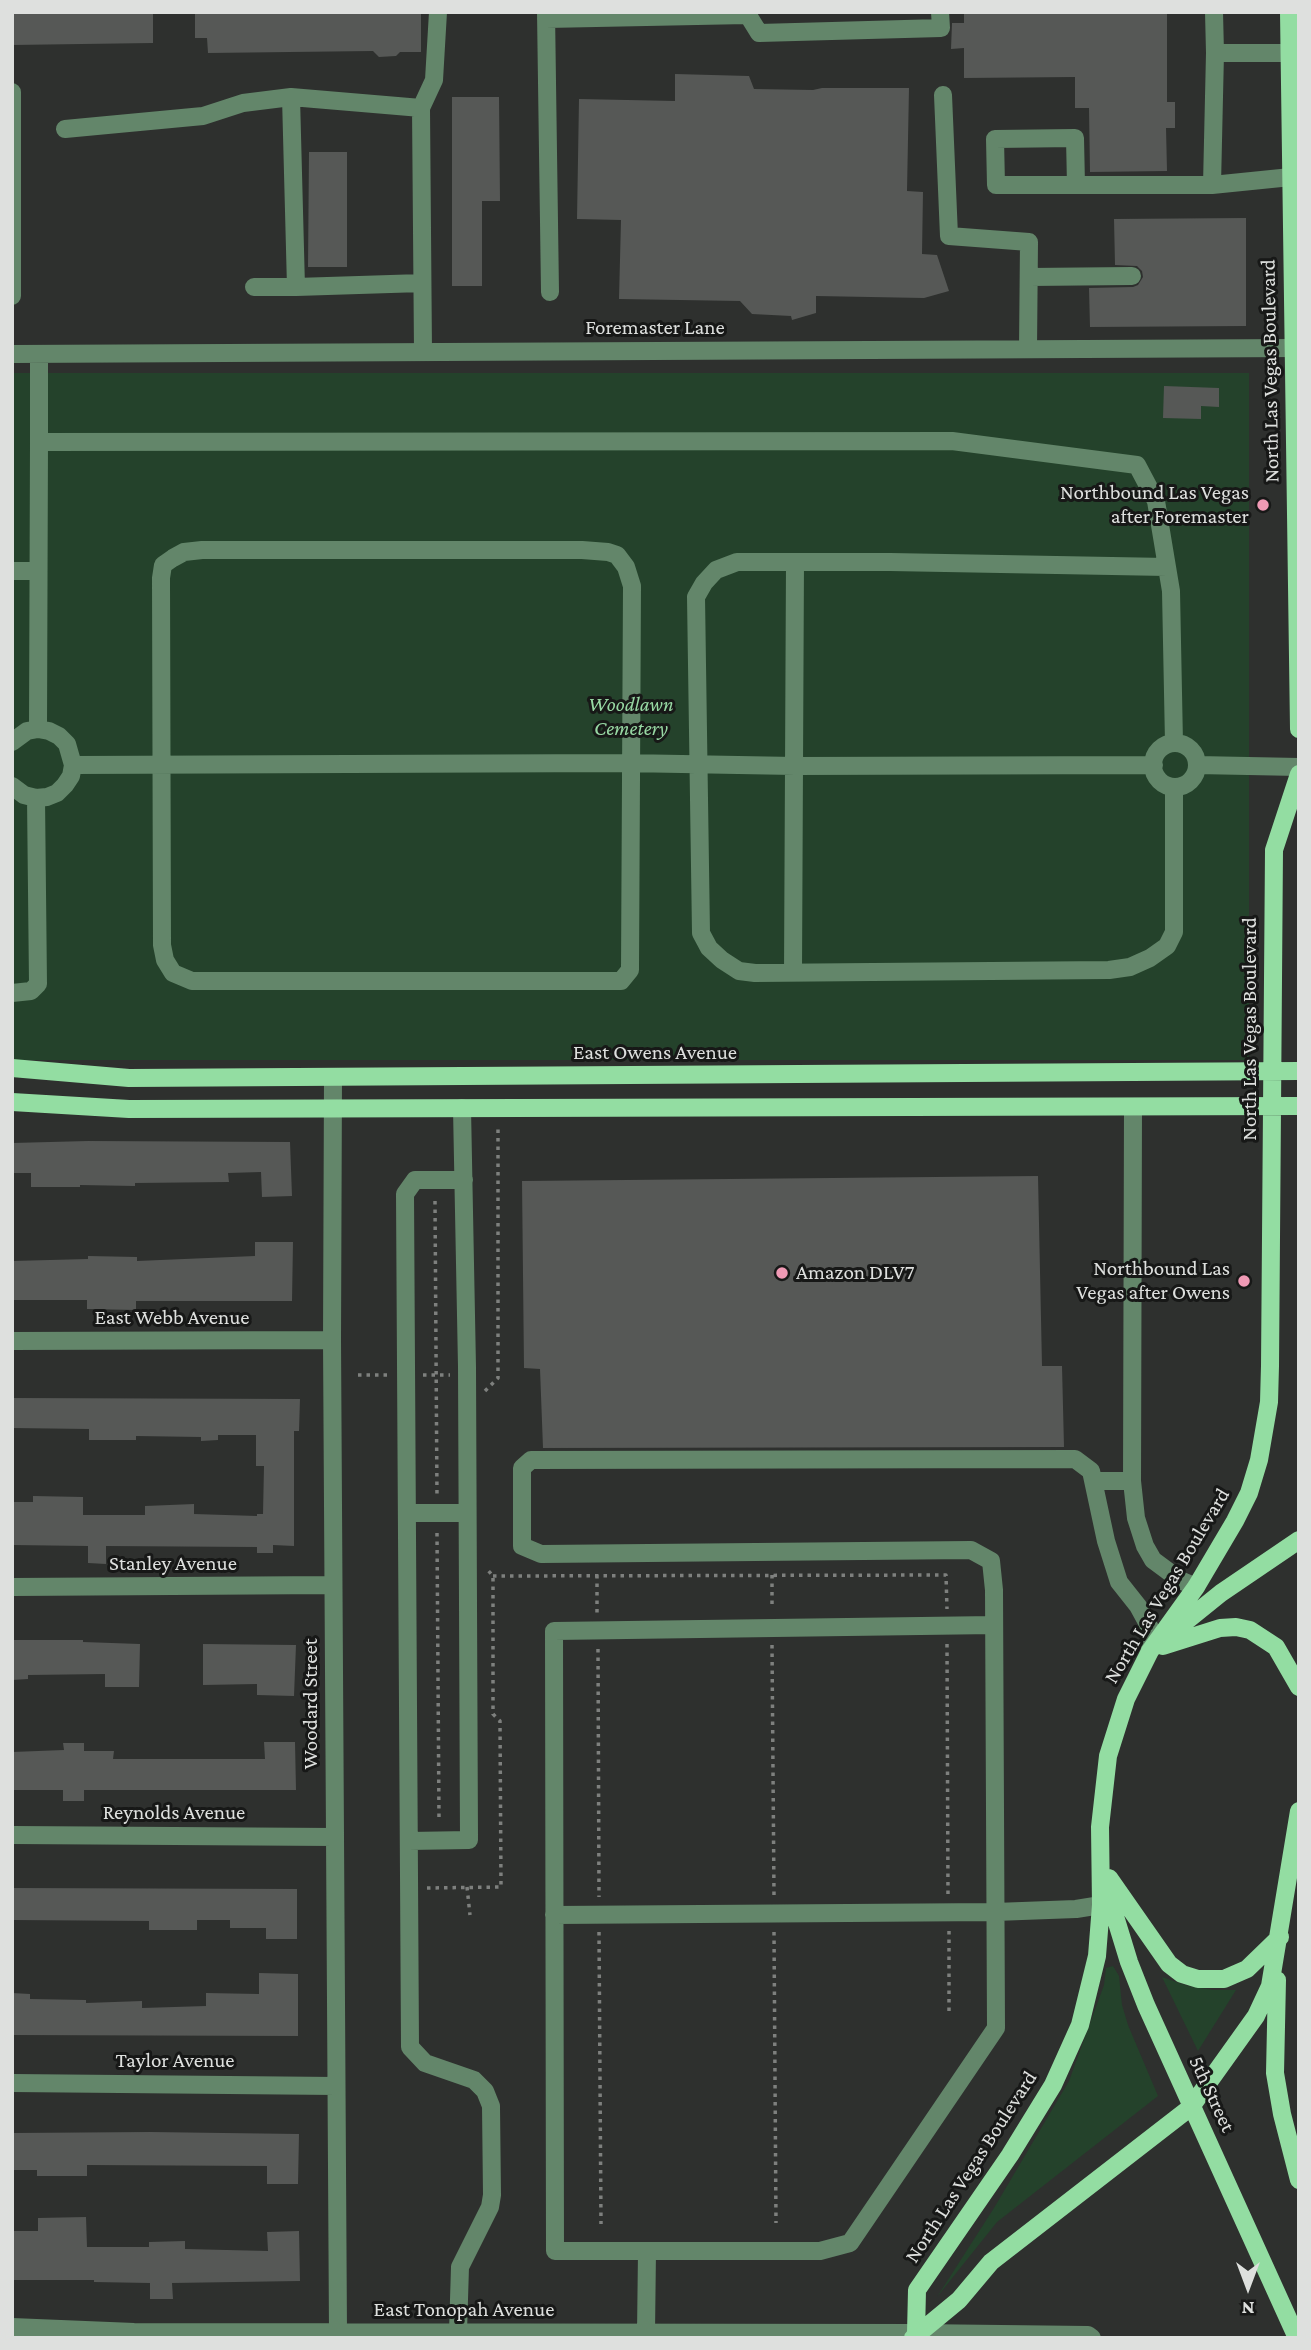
<!DOCTYPE html>
<html>
<head>
<meta charset="utf-8">
<style>
	body { margin:0 }
	#map { position:relative; width:1311px; height:2350px; overflow:hidden; background:#2e302e; font-family:"Crimson Pro",serif }
	canvas { display:block }
	.frame { position:absolute; inset:0; border:14px solid #dee0de; pointer-events:none }
	.north { position:absolute; left:1213px; top:2252px; width:70px; height:70px; -webkit-text-stroke:5px #171817; paint-order:stroke; rotate:180deg; font-size:19px; font-weight:700; line-height:28px; text-align:center; color:#dee0de }
	.north::after { content:''; display:block; margin:auto; width:24px; height:32px; background:#dee0de; clip-path:polygon(50% 0,100% 100%,50% 72%,0 100%) }
</style>
</head>
<body>
<div id="map">
<canvas width="1311" height="2350"></canvas>
<div class="frame"></div>
<div class="north">N</div>
</div>
<script>
const ctx = document.querySelector('canvas').getContext('2d');
ctx.lineJoin = 'round';
function paint(path, color) {
  ctx.fillStyle = color;
  ctx.fill(path, 'evenodd');
}
function poly(rows) {
  const path = new Path2D();
  for (const r of rows) {
    if (r.length === 3) {
      path.moveTo(r[0] + r[2], r[1]);
      path.arc(r[0], r[1], r[2], 0, 2 * Math.PI);
      continue;
    }
    path.moveTo(r[0], r[1]);
    for (let i = 2; i < r.length; i += 2) path.lineTo(r[i], r[i + 1]);
  }
  return path;
}
function trace(path, color, width, dash) {
  ctx.strokeStyle = color;
  ctx.lineWidth = width;
  ctx.lineCap = dash ? 'butt' : 'round';
  ctx.setLineDash(dash || []);
  ctx.stroke(path);
}
function write(font, color, halo, rows, align = 'center') {
  ctx.font = font + ' "Crimson Pro",serif';
  ctx.lineWidth = 6;
  ctx.setLineDash([]);
  ctx.textBaseline = 'middle';
  ctx.strokeStyle = halo;
  ctx.fillStyle = color;
  for (const [text, x, y, turn = 0] of rows) {
    ctx.save();
    ctx.translate(x, y);
    ctx.rotate((+turn || 0) * Math.PI / 180);
    ctx.textAlign = isNaN(turn) ? turn : align;
    if (halo) ctx.strokeText(text, 0, 0);
    ctx.fillText(text, 0, 0);
    ctx.restore();
  }
}
const green = poly([
	[12,373,1249,373,1249,1060,12,1060],
	[1113,1966,1119,1976,1122,2005,1128,2025,1158,2096,997,2222,937,2297,994,2208,1069,2081,1104,1985,1106,1968],
	[1162,1977,1188,1986,1214,1990,1236,1990,1198,2051]
]);
const building = poly([
	[12,12,153,12,153,43,12,45],
	[195,12,421,12,421,52,400,52,396,56,379,57,373,51,208,53,207,38,195,38],
	[964,12,1167,12,1167,102,1175,102,1175,128,1166,128,1167,171,1090,172,1089,108,1075,108,1075,77,964,78,964,48,951,49,952,23,964,23],
	[675,74,749,76,754,89,813,90,822,88,909,88,907,191,923,192,922,254,937,255,949,291,924,298,816,296,816,313,792,320,791,316,752,314,740,301,619,299,621,220,577,219,579,99,675,101],
	[452,97,499,97,500,201,482,201,482,286,452,286],
	[309,152,347,152,347,267,308,267],
	[1246,218,1246,326,1090,327,1089,288,1133,287,1138,285,1143,277,1142,271,1137,266,1115,265,1114,219],
	[1164,386,1219,388,1219,407,1201,406,1201,419,1163,418],
	[88,1141,290,1142,292,1196,262,1197,261,1172,228,1173,229,1182,135,1183,135,1186,80,1185,80,1187,31,1187,31,1173,12,1173,12,1143],
	[1038,1176,1042,1366,1062,1366,1064,1447,543,1448,540,1369,524,1368,522,1181],
	[255,1242,293,1242,292,1301,136,1301,136,1310,87,1309,87,1300,12,1300,12,1261,88,1259,88,1256,137,1257,137,1261,255,1256],
	[12,1398,300,1399,299,1431,294,1431,294,1546,273,1545,273,1553,257,1553,257,1547,106,1546,106,1564,88,1563,88,1546,12,1545,12,1502,33,1502,33,1496,83,1497,83,1515,145,1515,145,1506,194,1504,194,1514,257,1516,257,1514,263,1514,264,1466,256,1466,256,1435,218,1435,218,1440,201,1441,201,1437,136,1436,136,1440,89,1440,89,1429,12,1428],
	[12,1640,83,1640,83,1642,140,1644,139,1687,105,1687,105,1674,28,1675,28,1679,12,1680],
	[203,1644,296,1645,294,1696,257,1695,257,1684,203,1685],
	[264,1742,295,1742,296,1790,84,1790,84,1801,63,1801,63,1790,12,1790,12,1752,64,1750,63,1743,84,1743,84,1751,114,1751,113,1759,265,1759],
	[12,1888,297,1889,297,1939,266,1939,266,1928,230,1928,230,1920,197,1920,197,1930,149,1930,149,1921,12,1920],
	[259,1973,298,1974,298,2036,12,2035,12,1993,30,1994,30,1999,86,2000,86,2003,142,2001,142,2008,206,2006,206,1993,259,1994],
	[150,2132,299,2134,298,2184,267,2184,267,2166,87,2165,87,2176,37,2176,37,2170,12,2170,12,2133],
	[86,2217,87,2247,149,2247,149,2242,185,2241,185,2249,268,2251,267,2232,299,2231,300,2281,172,2283,173,2299,150,2299,150,2283,94,2282,94,2280,12,2280,12,2231,38,2231,38,2218]
]);
const path = poly([
	[435,1201,437,1497],
	[358,1375,387,1375],
	[423,1375,450,1375],
	[485,1391,498,1378,498,1125],
	[437,1533,439,1818],
	[597,1575,597,1613],
	[772,1575,772,1609],
	[493,1576,946,1575,947,1609],
	[947,1644,948,1896],
	[772,1645,774,1896],
	[598,1649,599,1897],
	[467,1887,470,1915],
	[427,1888,501,1887,500,1721,493,1714,493,1576,486,1568],
	[949,1931,949,2011],
	[599,1932,601,2224],
	[774,1932,776,2223]
]);
const minor = poly([
	[546,12,550,292],
	[746,12,759,33,941,28,940,12],
	[1214,12,1215,53],
	[546,19,747,15],
	[12,92,12,296],
	[943,95,949,236,1029,242,1028,349],
	[421,108,434,80,438,12],
	[65,129,203,116,243,103,291,97],
	[1076,185,1075,138,995,139,996,185,1212,185,1291,177],
	[1212,185,1215,53,1290,53],
	[1029,277,1132,276],
	[422,283,296,287,291,97,421,108,423,352],
	[254,287,296,287],
	[12,354,1299,348],
	[39,442,39,354],
	[202,550,582,550,608,552,617,555,626,567,632,586,630,970,621,981,192,981,173,973,165,960,162,945,161,578,163,565,173,558,184,552,202,550],
	[1167,567,890,562,737,562,716,570,704,583,696,597,701,933,709,948,722,960,739,971,755,973,1109,970,1130,967,1150,958,1167,946,1174,932,1174,787],
	[12,571,38,571],
	[38,729,39,442,952,441,1137,465,1156,501,1171,591,1174,743],
	[12,742,27,731,38,729,49,731,59,736,67,744,73,765,71,776,65,785,57,793,47,797,36,798,24,795,12,786],
	[1175,765,22],
	[73,765,625,763,795,766,1154,765],
	[1197,765,1299,767],
	[793,972,795,562],
	[12,993,31,991,38,984,36,798],
	[333,1077,332,1340,338,2331],
	[1133,1107,1132,1481,1136,1518,1145,1546,1153,1560,1180,1580,1196,1587],
	[12,1341,332,1340],
	[1095,1481,1132,1481],
	[408,1513,467,1513],
	[12,1587,333,1585],
	[994,1625,554,1631,555,2251,820,2251,850,2243,996,2028,994,1590,991,1561,971,1550,541,1554,522,1546,522,1468,531,1460,1075,1459,1091,1471,1106,1541,1119,1582,1138,1606,1150,1628,1150,1651],
	[12,1835,335,1837],
	[409,1841,469,1840,467,1367,462,1108],
	[554,1915,995,1912,1076,1909,1101,1905],
	[12,2083,336,2086],
	[12,2327,134,2332,916,2333,1088,2335,1092,2338],
	[458,2332,460,2267,490,2207,492,2195,491,2106,485,2091,474,2080,425,2063,410,2047,405,1194,415,1180,464,1180],
	[646,2333,647,2251]
]);
const major = poly([
	[1289,12,1299,729],
	[12,1068,129,1078,1299,1071],
	[12,1102,129,1109,1299,1106],
	[1169,1635,1221,1593,1299,1540],
	[1163,1646,1220,1628,1236,1627,1250,1630,1276,1647,1299,1687],
	[1109,1878,1169,1964,1182,1974,1198,1979,1224,1979,1247,1969,1280,1937],
	[1106,1887,1129,1962,1146,2005,1297,2338],
	[1277,1980,1275,2073,1282,2114,1299,2180],
	[916,2333,917,2290,1010,2155,1053,2085,1080,2025,1097,1956,1101,1905,1100,1827,1108,1756,1126,1699,1150,1651,1196,1587,1235,1521,1249,1493,1259,1460,1269,1402,1270,1366,1274,850,1299,774],
	[913,2338,959,2300,991,2262,1191,2107,1256,2016,1270,1986,1299,1811]
]);
const markers = [
	[1263,505,7,"#f09ab5"],
	[782,1273,7,"#f09ab5"],
	[1244,1281,7,"#f09ab5"]
];
const streetNames = [
	["Foremaster Lane",655,328],
	["North Las Vegas Boulevard",1270,371,-91],
	["North Las Vegas Boulevard",1250,1029,-90],
	["East Owens Avenue",655,1053],
	["East Webb Avenue",172,1318],
	["Stanley Avenue",173,1564],
	["North Las Vegas Boulevard",1167,1586,-59],
	["Woodard Street",311,1704,-90],
	["Reynolds Avenue",174,1813],
	["Taylor Avenue",175,2061],
	["5th Street",1212,2094,65],
	["North Las Vegas Boulevard",971,2167,-57],
	["East Tonopah Avenue",464,2310]
];
const poiNames = [
	["Northbound Las Vegas",1249,493],
	["after Foremaster",1249,517],
	["Northbound Las",1230,1269],
	["Vegas after Owens",1230,1293],
	["Amazon DLV7",796,1273,"left"]
];
const parkNames = [
	["Woodlawn",631,705],
	["Cemetery",631,729]
];
paint(green, '#24422b');
paint(building, '#565856');
trace(path, '#7e807e', 3.5, [3.5, 5]);
trace(minor, '#63866a', 18);
trace(major, '#93dda2', 18);
for (const [x, y, r, color] of markers) {
  const dot = new Path2D();
  dot.arc(x, y, r, 0, 2 * Math.PI);
  ctx.fillStyle = color;
  ctx.fill(dot);
  trace(dot, '#171817', 2.5);
}
write('21px', '#dee0de', '#171817', streetNames);
write('21px', '#dee0de', '#171817', poiNames, 'right');
write('italic 21px', '#97d8a3', '#171817', parkNames);
</script>
</body>
</html>
